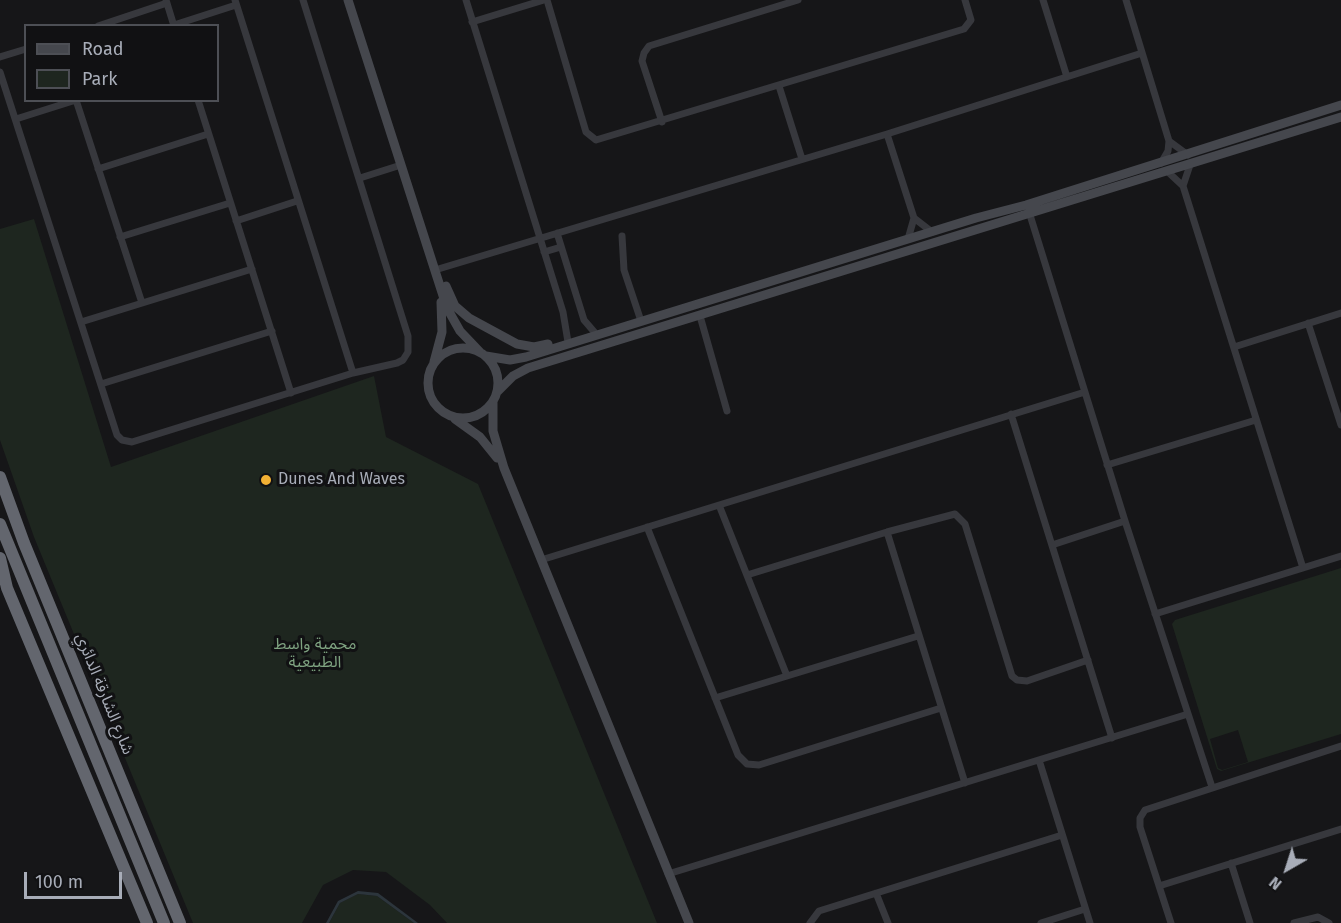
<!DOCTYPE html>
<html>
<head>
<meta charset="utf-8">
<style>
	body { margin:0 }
	#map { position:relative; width:1341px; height:923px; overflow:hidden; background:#161618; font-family:"Fira Sans",sans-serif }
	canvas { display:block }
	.legend { position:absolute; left:24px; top:24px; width:195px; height:78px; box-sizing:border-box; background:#111113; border:2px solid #4d4f55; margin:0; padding:8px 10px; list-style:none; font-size:18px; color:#a8adb8 }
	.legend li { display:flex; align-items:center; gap:12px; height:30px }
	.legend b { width:30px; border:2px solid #4d4f55 }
	.north { position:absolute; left:1257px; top:839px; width:60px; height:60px; -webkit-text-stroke:4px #111113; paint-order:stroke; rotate:219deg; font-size:16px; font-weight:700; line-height:24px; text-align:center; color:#a8adb8 }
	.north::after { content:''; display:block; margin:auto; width:21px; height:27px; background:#a8adb8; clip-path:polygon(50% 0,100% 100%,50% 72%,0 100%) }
	.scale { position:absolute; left:24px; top:872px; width:98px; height:27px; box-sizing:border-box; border:3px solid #a8adb8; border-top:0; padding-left:8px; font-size:18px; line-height:21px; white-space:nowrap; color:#a8adb8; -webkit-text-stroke:4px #111113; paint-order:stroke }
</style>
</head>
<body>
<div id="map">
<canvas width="1341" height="923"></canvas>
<ul class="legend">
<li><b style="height:8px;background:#45474d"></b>Road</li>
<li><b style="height:16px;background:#1e261f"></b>Park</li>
</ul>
<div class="north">N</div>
<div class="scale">100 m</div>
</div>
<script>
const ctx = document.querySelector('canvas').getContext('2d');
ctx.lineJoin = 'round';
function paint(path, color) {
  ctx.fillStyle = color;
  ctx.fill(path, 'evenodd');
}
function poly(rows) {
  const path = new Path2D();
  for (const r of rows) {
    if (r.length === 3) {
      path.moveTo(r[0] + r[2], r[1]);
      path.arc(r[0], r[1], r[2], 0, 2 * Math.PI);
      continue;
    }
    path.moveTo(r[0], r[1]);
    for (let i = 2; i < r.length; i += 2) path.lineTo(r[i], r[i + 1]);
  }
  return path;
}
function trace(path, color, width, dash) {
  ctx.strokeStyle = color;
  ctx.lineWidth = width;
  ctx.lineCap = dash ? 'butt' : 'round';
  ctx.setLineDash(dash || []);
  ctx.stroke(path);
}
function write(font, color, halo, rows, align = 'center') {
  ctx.font = font + ' "Fira Sans","Noto Sans Arabic",sans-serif';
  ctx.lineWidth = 6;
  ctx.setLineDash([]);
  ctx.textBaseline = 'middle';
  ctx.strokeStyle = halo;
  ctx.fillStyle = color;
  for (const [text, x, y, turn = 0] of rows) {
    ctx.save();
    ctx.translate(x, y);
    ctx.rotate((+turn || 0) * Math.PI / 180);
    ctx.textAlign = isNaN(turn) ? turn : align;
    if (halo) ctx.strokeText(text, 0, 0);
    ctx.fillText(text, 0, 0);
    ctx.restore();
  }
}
const green = poly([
	[34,219,111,467,374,376,386,437,478,484,657,923,447,923,430,905,386,872,353,870,323,885,302,923,193,923,34,537,0,440,0,229],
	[1341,568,1341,734,1221,771,1217,769,1172,624,1175,620],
	[1238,730,1248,762,1222,770,1218,768,1210,739],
	[358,894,377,896,414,923,329,923,340,903]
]);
const water = poly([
	[358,891,378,893,418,923,414,923,377,896,358,894,340,903,329,923,326,923,338,901]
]);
const minor = poly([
	[166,0,174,26],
	[235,0,353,373],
	[466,0,563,312,568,342],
	[547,0,586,132,596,140,964,29,971,20,965,0],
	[1043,0,1067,77],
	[1126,0,1169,141,1168,151,1161,163],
	[472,22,544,0],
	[174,25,236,5],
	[98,26,167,3],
	[0,57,26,49],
	[0,72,117,435,122,440,132,442,353,373,397,363,403,360,408,352,408,336,303,0],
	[779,86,802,159],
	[76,100,142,303],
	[198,100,291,393],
	[16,119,76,100],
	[662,122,642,61,644,53,649,46,798,0],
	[887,134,914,218,932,232],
	[1169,141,1188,155],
	[98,169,208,134],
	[1168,172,1183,186,1303,568],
	[360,178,401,165],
	[1183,186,1190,165],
	[1030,215,1125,521,1212,787],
	[236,221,297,201],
	[557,233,584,320,596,334],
	[622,236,624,270,641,321],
	[120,237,230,203],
	[908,239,914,218],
	[544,252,561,247],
	[435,270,887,134,1142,53],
	[700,316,727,411],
	[81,322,252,269],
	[1308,323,1341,425],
	[1234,347,1341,313],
	[101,384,272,331],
	[1011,414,1112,738],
	[1107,465,1256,420],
	[719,505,787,676],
	[647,527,738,755,747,764,759,765,941,708],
	[887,532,965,783],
	[1052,545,1125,521],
	[541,560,1085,392],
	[747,575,887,532,955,514,965,524,1012,676,1017,680,1027,681,1088,660],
	[1155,614,1341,556],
	[715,698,918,636],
	[1039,760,1090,923],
	[1231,863,1250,923],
	[668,874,1188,714],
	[1159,886,1341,829],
	[876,893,888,923],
	[810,923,819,911,1062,835],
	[1041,923,1085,909],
	[1171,923,1140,827,1140,818,1145,810,1341,746],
	[1294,923,1318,917,1329,923]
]);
const secondary = poly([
	[348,0,447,308,460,331,480,352],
	[446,286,455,306,469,318,517,344,534,347,548,344],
	[463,383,35],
	[486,356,510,360,526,357,976,218,1026,205,1341,105],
	[434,362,442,332,441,302],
	[497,392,513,376,528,368,1341,117],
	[493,402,493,431,504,468,689,923],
	[455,419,480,437,497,458]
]);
const motorway = poly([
	[0,477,24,543,180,923],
	[0,524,164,923],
	[0,558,7,588,147,923]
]);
const markers = [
	[266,480,6,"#f2b134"]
];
const poiNames = [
	["Dunes And Waves",278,480]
];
const parkNames = [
	["محمية واسط",315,645],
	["الطبيعية",315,663]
];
const streetNames = [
	["شارع الشارقة الدائري",104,694,68]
];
paint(green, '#1e261f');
paint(water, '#2c353c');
trace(minor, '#37383d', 7);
trace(secondary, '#45474d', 9);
trace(motorway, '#63666e', 12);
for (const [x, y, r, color] of markers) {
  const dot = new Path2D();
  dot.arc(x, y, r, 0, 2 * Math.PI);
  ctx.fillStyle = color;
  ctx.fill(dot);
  trace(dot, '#111113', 2);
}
write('16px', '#a8adb8', '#111113', poiNames, 'left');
write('16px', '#7fa381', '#111113', parkNames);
write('16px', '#a8adb8', '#111113', streetNames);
</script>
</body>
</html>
